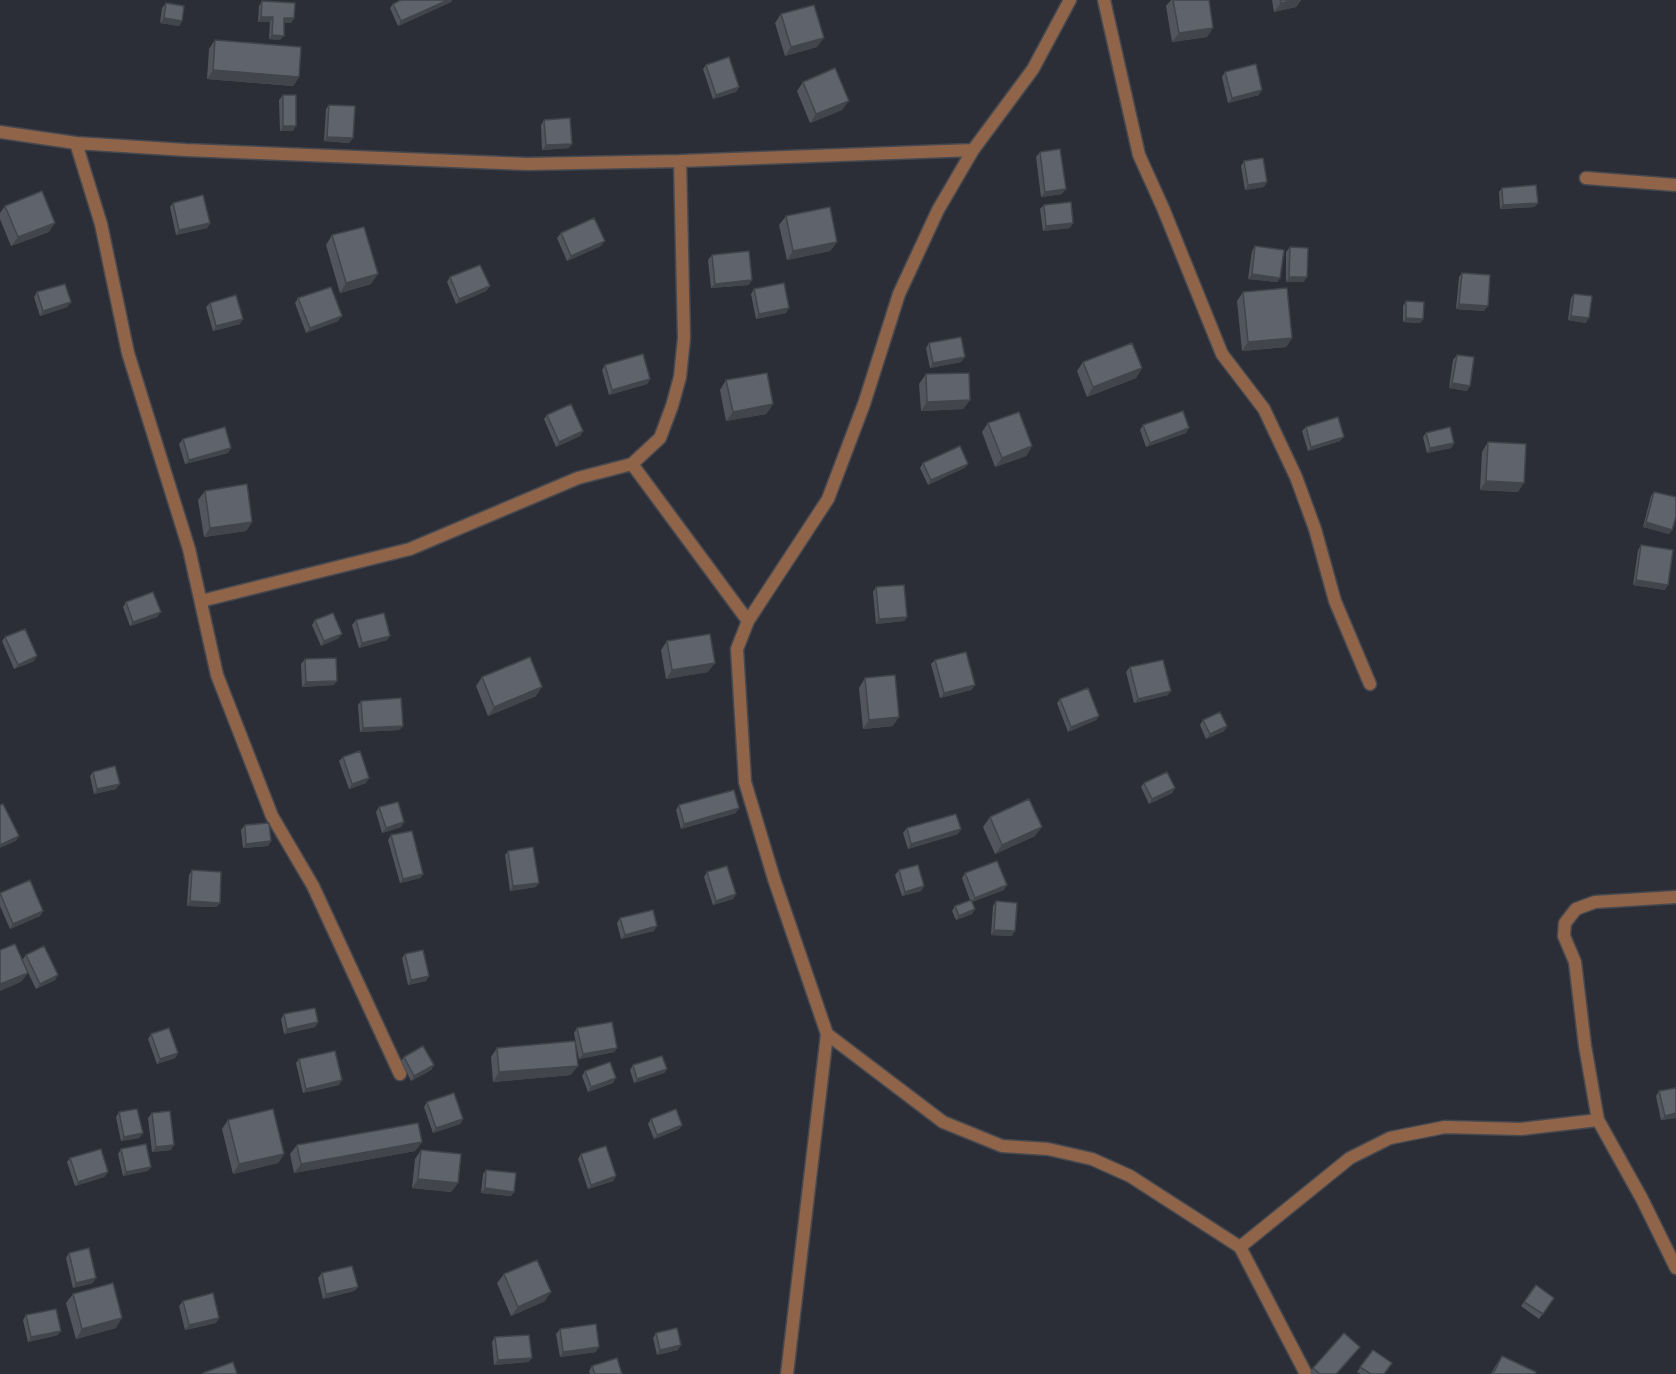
<!DOCTYPE html>
<html>
<head>
<meta charset="utf-8">
<style>
	body { margin:0 }
	canvas { display:block; background:#2b2e36 }
</style>
</head>
<body>
<canvas width="1676" height="1374"></canvas>
<script>
const ctx = document.querySelector('canvas').getContext('2d');
ctx.lineJoin = 'round';
function poly(rows) {
  const path = new Path2D();
  for (const r of rows) {
    path.moveTo(r[0], r[1]);
    for (let i = 2; i < r.length; i += 2) path.lineTo(r[i], r[i + 1]);
  }
  return path;
}
function trace(path, color, width, dash) {
  ctx.strokeStyle = color;
  ctx.lineWidth = width;
  ctx.lineCap = dash ? 'butt' : 'round';
  ctx.setLineDash(dash || []);
  ctx.stroke(path);
}
function paint(path, color) {
  ctx.fillStyle = color;
  ctx.fill(path, 'evenodd');
}
const street = poly([
	[1104,0,1139,155,1163,208,1222,354,1264,409,1296,477,1315,529,1335,601,1370,684],
	[0,132,76,143,186,150,527,164,680,161,973,150],
	[76,143,101,224,128,353,189,549,217,675,272,816,313,886,400,1074],
	[1586,178,1676,185],
	[632,464,748,621],
	[201,601,410,549,578,478,632,464,660,438,672,406,680,377,684,338,680,161],
	[1676,897,1595,902,1576,909,1565,923,1564,936,1575,962,1585,1046,1598,1120,1642,1199,1676,1268],
	[827,1034,943,1122,1002,1146,1048,1149,1092,1159,1130,1176,1240,1247,1306,1374],
	[1240,1247,1350,1158,1390,1138,1445,1127,1521,1129,1598,1120],
	[787,1374,827,1034,774,879,745,782,737,649,748,621,828,499,864,404,899,294,938,210,973,150,1033,69,1070,0]
]);
const wall = poly([
	[401,0,452,0,451,2,398,26,390,8,393,4],
	[1171,0,1209,0,1207,37,1172,42,1166,6],
	[1272,0,1301,0,1296,7,1274,12],
	[262,1,294,18,291,23,284,23,280,40,269,39,270,22,258,22,259,6],
	[166,3,182,21,179,26,160,23,162,8],
	[781,14,817,47,785,56,775,23],
	[215,40,299,77,293,86,207,79,209,49],
	[706,65,739,87,736,92,713,99,703,69],
	[1225,72,1259,95,1228,103,1222,77],
	[803,82,842,110,810,123,797,91],
	[283,95,293,131,280,131,279,100],
	[329,105,353,138,349,143,324,141,326,109],
	[544,120,569,148,542,150,541,125],
	[1040,152,1062,194,1041,197,1036,157],
	[1244,161,1264,187,1245,190,1241,166],
	[1502,188,1538,203,1534,207,1500,209,1499,192],
	[173,203,210,223,207,228,176,235,170,207],
	[1044,205,1070,228,1043,231,1040,209],
	[5,206,49,232,11,246,0,219,0,213],
	[786,216,837,242,830,251,787,260,779,225],
	[561,233,601,246,567,261,557,238],
	[332,235,371,284,340,293,326,245],
	[1255,246,1280,278,1277,282,1248,279,1252,251],
	[1290,247,1304,282,1286,282,1286,252],
	[712,255,749,285,711,288,708,260],
	[1462,273,1484,311,1456,309,1459,277],
	[450,277,490,286,486,291,456,304,447,282],
	[754,289,786,313,756,319,751,294],
	[37,292,71,302,67,307,40,316,34,297],
	[1243,292,1292,338,1286,347,1242,351,1237,301],
	[1574,294,1586,323,1568,320,1571,298],
	[298,298,338,321,306,333,295,303],
	[1406,301,1423,319,1420,323,1403,322,1403,306],
	[210,303,240,324,213,331,206,307],
	[929,343,961,362,930,368,926,348],
	[1457,355,1467,391,1449,388,1453,360],
	[1083,362,1142,368,1136,378,1087,397,1077,371],
	[605,365,650,379,647,384,609,395,602,370],
	[926,374,970,400,963,409,921,411,919,384],
	[726,380,773,404,766,414,726,421,720,390],
	[547,415,583,431,580,436,556,447,544,419],
	[988,423,1032,446,1026,456,995,467,982,432],
	[1143,425,1186,433,1146,447,1140,430],
	[1306,427,1340,441,1308,451,1302,431],
	[1426,433,1454,443,1451,448,1427,453,1423,437],
	[183,439,231,448,228,453,185,464,179,444],
	[1488,442,1518,492,1480,490,1482,452],
	[923,463,968,464,964,468,928,485,920,468],
	[205,491,252,522,246,531,204,537,198,500],
	[1654,492,1672,530,1669,534,1643,527,1651,496],
	[1641,545,1665,590,1633,585,1638,550],
	[876,587,907,617,904,621,876,624,873,592],
	[126,602,161,612,157,617,130,626,123,607],
	[315,620,339,638,321,646,312,625],
	[356,620,387,640,359,648,352,625],
	[5,637,34,661,14,669,2,641],
	[667,641,708,672,666,679,661,650],
	[305,659,334,685,302,687,301,664],
	[935,660,975,685,971,690,940,698,931,664],
	[1130,667,1168,695,1134,703,1126,672],
	[482,677,536,696,488,716,476,686],
	[865,678,893,726,863,729,859,688],
	[1060,699,1099,716,1096,720,1068,732,1057,703],
	[361,701,403,726,399,730,360,732,358,705],
	[1203,720,1227,726,1224,731,1206,739,1200,725],
	[343,757,366,783,349,789,339,761],
	[93,772,116,789,94,794,90,776],
	[1144,783,1175,788,1172,793,1149,804,1141,787],
	[679,805,736,813,681,829,676,810],
	[379,807,401,827,382,833,376,812],
	[990,817,1035,836,995,854,983,827],
	[245,825,271,841,268,846,243,848,241,830],
	[907,828,958,834,908,849,903,833],
	[391,835,423,874,420,878,400,883,388,840],
	[508,851,536,887,510,891,505,855],
	[192,870,220,903,216,907,187,906,189,875],
	[899,870,924,886,921,891,902,896,895,875],
	[707,872,736,894,733,899,713,905,704,877],
	[965,873,1004,890,972,902,975,909,972,914,956,920,952,911,955,906,970,900,962,878],
	[0,893,43,911,40,916,10,929,0,906],
	[996,901,1012,936,991,935,993,906],
	[620,918,654,931,621,939,617,923],
	[405,954,429,976,426,981,408,985,402,958],
	[26,955,55,980,36,989,22,960],
	[284,1014,318,1022,315,1027,284,1034,281,1019],
	[577,1028,617,1048,614,1052,579,1059,574,1033],
	[151,1034,178,1053,175,1058,157,1064,148,1039],
	[497,1048,571,1075,493,1082,491,1057],
	[404,1057,434,1065,431,1070,411,1081,401,1061],
	[299,1059,339,1085,303,1093,296,1063],
	[633,1065,667,1069,664,1073,634,1083,630,1070],
	[585,1071,613,1083,588,1092,582,1076],
	[1676,1088,1676,1118,1661,1120,1656,1096,1659,1091],
	[427,1102,463,1119,460,1124,433,1133,424,1107],
	[119,1112,143,1133,139,1138,121,1141,116,1117],
	[152,1113,171,1150,152,1152,148,1118],
	[651,1119,682,1125,679,1129,654,1139,648,1124],
	[228,1120,284,1154,278,1163,233,1174,222,1129],
	[422,1142,415,1151,294,1173,290,1154,297,1145],
	[121,1149,151,1167,147,1171,123,1176,118,1154],
	[421,1150,458,1183,451,1192,412,1188,415,1159],
	[581,1154,616,1176,613,1181,588,1189,578,1159],
	[70,1158,108,1172,104,1177,75,1186,67,1162],
	[486,1170,514,1192,511,1196,481,1193,483,1174],
	[69,1253,93,1283,73,1288,66,1258],
	[322,1273,358,1287,354,1291,323,1299,318,1278],
	[504,1274,545,1301,511,1316,497,1283],
	[1536,1285,1554,1298,1539,1319,1521,1306],
	[73,1294,116,1328,76,1339,66,1303],
	[183,1301,216,1323,185,1330,179,1306],
	[26,1315,58,1335,28,1342,23,1320],
	[560,1329,596,1352,560,1357,556,1334],
	[656,1333,678,1350,657,1355,653,1338],
	[495,1337,532,1358,528,1362,494,1365,492,1342],
	[1360,1347,1337,1374,1312,1374,1310,1373,1313,1368],
	[1373,1350,1384,1374,1361,1374,1357,1372],
	[1502,1356,1535,1374,1491,1374,1496,1365],
	[592,1366,622,1374,590,1374,589,1371]
]);
const shadedWall = poly([
	[448,0,452,0,451,2,398,26,401,21],
	[1294,0,1301,0,1296,7,1274,12,1281,3],
	[261,17,273,17,270,22,258,22],
	[164,18,182,21,179,26,160,23],
	[284,18,294,18,291,23,281,23],
	[1213,28,1207,37,1172,42,1179,33],
	[272,35,284,36,280,40,269,39],
	[824,38,817,47,785,56,791,47],
	[213,70,299,77,293,86,207,79],
	[739,87,736,92,713,99,716,95],
	[1262,90,1259,95,1228,103,1232,98],
	[849,101,842,110,810,123,816,114],
	[283,126,296,126,293,131,280,131],
	[327,137,353,138,349,143,324,141],
	[572,144,569,148,542,150,546,145],
	[1267,182,1264,187,1245,190,1248,185],
	[1066,189,1062,194,1041,197,1045,192],
	[1538,203,1534,207,1500,209,1503,205],
	[55,223,49,232,11,246,18,237],
	[210,223,207,228,176,235,179,230],
	[1073,223,1070,228,1043,231,1046,226],
	[605,241,601,246,567,261,571,256],
	[837,242,830,251,787,260,793,251],
	[378,274,371,284,340,293,346,283],
	[1252,274,1280,278,1277,282,1248,279],
	[1289,277,1307,277,1304,282,1286,282],
	[752,280,749,285,711,288,715,284],
	[490,286,486,291,456,304,459,299],
	[71,302,67,307,40,316,43,311],
	[1459,304,1488,306,1484,311,1456,309],
	[789,308,786,313,756,319,759,314],
	[342,316,338,321,306,333,310,328],
	[1571,316,1589,318,1586,323,1568,320],
	[1406,318,1423,319,1420,323,1403,322],
	[243,319,240,324,213,331,216,326],
	[1292,338,1286,347,1242,351,1248,342],
	[965,357,961,362,930,368,933,363],
	[1142,368,1136,378,1087,397,1093,387],
	[650,379,647,384,609,395,612,390],
	[1452,383,1470,386,1467,391,1449,388],
	[970,400,963,409,921,411,927,402],
	[773,404,766,414,726,421,733,412],
	[1189,428,1186,433,1146,447,1150,443],
	[583,431,580,436,556,447,559,442],
	[1344,437,1340,441,1308,451,1311,447],
	[1454,443,1451,448,1427,453,1430,448],
	[1032,446,1026,456,995,467,1002,458],
	[231,448,228,453,185,464,189,460],
	[968,464,964,468,928,485,931,480],
	[1486,481,1524,483,1518,492,1480,490],
	[252,522,246,531,204,537,210,528],
	[1646,522,1672,530,1669,534,1643,527],
	[1636,580,1668,585,1665,590,1633,585],
	[161,612,157,617,130,626,133,622],
	[907,617,904,621,876,624,879,619],
	[342,634,339,638,321,646,324,641],
	[390,636,387,640,359,648,362,643],
	[37,656,34,661,14,669,18,665],
	[715,663,708,672,666,679,672,670],
	[337,681,334,685,302,687,306,682],
	[975,685,971,690,940,698,944,693],
	[542,687,536,696,488,716,494,707],
	[1171,691,1168,695,1134,703,1138,699],
	[1099,716,1096,720,1068,732,1071,727],
	[899,717,893,726,863,729,869,720],
	[403,726,399,730,360,732,363,728],
	[1227,726,1224,731,1206,739,1210,734],
	[369,778,366,783,349,789,352,784],
	[120,784,116,789,94,794,97,789],
	[1175,788,1172,793,1149,804,1152,799],
	[739,808,736,813,681,829,684,824],
	[404,822,401,827,382,833,386,828],
	[1042,827,1035,836,995,854,1002,845],
	[961,829,958,834,908,849,911,844],
	[19,836,16,841,0,848,0,845],
	[271,841,268,846,243,848,246,844],
	[423,874,420,878,400,883,403,879],
	[539,883,536,887,510,891,513,886],
	[1007,885,1004,890,971,902,975,898],
	[924,886,921,891,902,896,905,892],
	[736,894,733,899,713,905,716,901],
	[190,901,220,903,216,907,187,906],
	[975,909,972,914,956,920,959,916],
	[43,911,40,916,10,929,13,924],
	[657,926,654,931,621,939,625,935],
	[994,930,1015,931,1012,936,991,935],
	[28,973,21,982,0,991,0,984],
	[58,975,55,980,36,989,40,984],
	[429,976,426,981,408,985,411,980],
	[318,1022,315,1027,284,1034,287,1029],
	[617,1048,614,1052,579,1059,583,1054],
	[178,1053,175,1058,157,1064,160,1059],
	[434,1065,431,1070,411,1081,414,1076],
	[578,1066,571,1075,493,1082,499,1072],
	[667,1069,664,1073,634,1083,637,1079],
	[616,1078,613,1083,588,1092,591,1087],
	[342,1080,339,1085,303,1093,306,1089],
	[1676,1113,1676,1118,1661,1120,1665,1116],
	[463,1119,460,1124,433,1133,436,1128],
	[682,1125,679,1129,654,1139,657,1135],
	[143,1133,139,1138,121,1141,124,1137],
	[422,1142,415,1151,294,1173,301,1164],
	[174,1145,171,1150,152,1152,156,1147],
	[284,1154,278,1163,233,1174,239,1164],
	[151,1167,147,1171,123,1176,126,1172],
	[108,1172,104,1177,75,1186,78,1182],
	[616,1176,613,1181,588,1189,591,1185],
	[418,1179,458,1183,451,1192,412,1188],
	[485,1188,514,1192,511,1196,481,1193],
	[96,1278,93,1283,73,1288,76,1283],
	[358,1287,354,1291,323,1299,326,1294],
	[551,1292,545,1301,511,1316,518,1307],
	[122,1318,116,1328,76,1339,82,1329],
	[219,1318,216,1323,185,1330,189,1325],
	[61,1331,58,1335,28,1342,31,1337],
	[681,1345,678,1350,657,1355,660,1350],
	[599,1347,596,1352,560,1357,563,1352],
	[532,1358,528,1362,494,1365,498,1360]
]);
const building = poly([
	[401,0,448,0,401,21,393,4,401,0],
	[1173,0,1209,0,1213,28,1179,33,1173,0],
	[1280,0,1294,0,1281,3,1280,0],
	[262,1,295,3,294,18,284,18,284,36,272,35,273,17,261,17,262,1],
	[166,3,184,6,182,21,164,18,166,3],
	[814,5,824,38,791,47,781,14,814,5],
	[215,40,301,47,299,77,213,70,215,40],
	[729,57,739,87,716,95,706,65,729,57],
	[1256,64,1262,90,1232,98,1225,72,1256,64],
	[835,68,849,101,816,114,803,82,835,68],
	[283,95,296,95,296,126,283,126,283,95],
	[329,105,355,106,353,138,327,137,329,105],
	[570,118,572,144,546,145,544,120,570,118],
	[1060,149,1066,189,1045,192,1040,152,1060,149],
	[1263,158,1267,182,1248,185,1244,161,1263,158],
	[1536,185,1538,203,1503,205,1502,188,1536,185],
	[42,191,55,223,18,237,5,206,42,191],
	[203,195,210,223,179,230,173,203,203,195],
	[1071,202,1073,223,1046,226,1044,205,1071,202],
	[830,207,837,242,793,251,786,216,830,207],
	[594,218,605,241,571,256,561,233,594,218],
	[364,227,378,274,346,283,332,235,364,227],
	[1255,246,1284,250,1280,278,1252,274,1255,246],
	[1290,247,1308,248,1307,277,1289,277,1290,247],
	[749,251,752,280,715,284,712,255,749,251],
	[480,265,490,286,459,299,450,277,480,265],
	[1462,273,1490,275,1488,306,1459,304,1462,273],
	[784,283,789,308,759,314,754,289,784,283],
	[65,284,71,302,43,311,37,292,65,284],
	[331,287,342,316,310,328,298,298,331,287],
	[1287,288,1292,338,1248,342,1243,292,1287,288],
	[1574,294,1592,296,1589,318,1571,316,1574,294],
	[236,295,243,319,216,326,210,303,236,295],
	[1406,301,1424,302,1423,319,1406,318,1406,301],
	[961,337,965,357,933,363,929,343,961,337],
	[1132,343,1142,368,1093,387,1083,362,1132,343],
	[643,354,650,379,612,390,605,365,643,354],
	[1457,355,1474,357,1470,386,1452,383,1457,355],
	[767,373,773,404,733,412,726,380,767,373],
	[969,373,970,400,927,402,926,374,969,373],
	[571,404,583,431,559,442,547,415,571,404],
	[1183,411,1189,428,1150,443,1143,425,1183,411],
	[1019,412,1032,446,1002,458,988,423,1019,412],
	[1338,417,1344,437,1311,447,1306,427,1338,417],
	[225,427,231,448,189,460,183,439,225,427],
	[1450,427,1454,443,1430,448,1426,433,1450,427],
	[1488,442,1526,444,1524,483,1486,481,1488,442],
	[960,446,968,464,931,480,923,463,960,446],
	[247,484,252,522,210,528,205,491,247,484],
	[1654,492,1676,497,1676,517,1672,530,1646,522,1654,492],
	[1641,545,1673,550,1668,585,1636,580,1641,545],
	[904,585,907,617,879,619,876,587,904,585],
	[153,592,161,612,133,622,126,602,153,592],
	[333,613,342,634,324,641,315,620,333,613],
	[384,613,390,636,362,643,356,620,384,613],
	[25,629,37,656,18,665,5,637,25,629],
	[710,634,715,663,672,670,667,641,710,634],
	[966,652,975,685,944,693,935,660,966,652],
	[530,657,542,687,494,707,482,677,530,657],
	[336,658,337,681,306,682,305,659,336,658],
	[1163,660,1171,691,1138,699,1130,667,1163,660],
	[895,675,899,717,869,720,865,678,895,675],
	[1088,688,1099,716,1071,727,1060,699,1088,688],
	[401,698,403,726,363,728,361,701,401,698],
	[1220,712,1227,726,1210,734,1203,720,1220,712],
	[360,751,369,778,352,784,343,757,360,751],
	[115,766,120,784,97,789,93,772,115,766],
	[1167,772,1175,788,1152,799,1144,783,1167,772],
	[734,790,739,808,684,824,679,805,734,790],
	[1029,799,1042,827,1002,845,990,817,1029,799],
	[398,802,404,822,386,828,379,807,398,802],
	[3,804,19,836,0,845,0,805,3,804],
	[956,814,961,829,911,844,907,828,956,814],
	[269,823,271,841,246,844,245,825,269,823],
	[412,831,423,874,403,879,391,835,412,831],
	[533,847,539,883,513,886,508,851,533,847],
	[997,861,1007,885,975,898,965,873,997,861],
	[918,865,924,886,905,892,899,870,918,865],
	[727,866,736,894,716,901,707,872,727,866],
	[192,870,221,872,220,903,190,901,192,870],
	[30,880,43,911,13,924,0,893,30,880],
	[971,900,975,909,959,916,955,906,971,900],
	[996,901,1017,903,1015,931,994,930,996,901],
	[653,910,657,926,625,935,620,918,653,910],
	[15,944,28,973,0,984,0,950,15,944],
	[44,946,58,975,40,984,26,955,44,946],
	[423,950,429,976,411,980,405,954,423,950],
	[315,1008,318,1022,287,1029,284,1014,315,1008],
	[612,1022,617,1048,583,1054,577,1028,612,1022],
	[169,1028,178,1053,160,1059,151,1034,169,1028],
	[575,1041,578,1066,499,1072,497,1048,575,1041],
	[423,1046,434,1065,414,1076,404,1057,423,1046],
	[335,1051,342,1080,306,1089,299,1059,335,1051],
	[662,1056,667,1069,637,1079,633,1065,662,1056],
	[610,1062,616,1078,591,1087,585,1071,610,1062],
	[1676,1088,1676,1113,1665,1116,1659,1091,1676,1088],
	[454,1093,463,1119,436,1128,427,1102,454,1093],
	[137,1109,143,1133,124,1137,119,1112,137,1109],
	[273,1109,284,1154,239,1164,228,1120,273,1109],
	[676,1109,682,1125,657,1135,651,1119,676,1109],
	[170,1111,174,1145,156,1147,152,1113,170,1111],
	[418,1123,422,1142,301,1164,297,1145,418,1123],
	[146,1144,151,1167,126,1172,121,1149,146,1144],
	[606,1146,616,1176,591,1185,581,1154,606,1146],
	[101,1149,108,1172,78,1182,70,1158,101,1149],
	[421,1150,461,1154,458,1183,418,1179,421,1150],
	[486,1170,516,1173,514,1192,485,1188,486,1170],
	[89,1248,96,1278,76,1283,69,1253,89,1248],
	[537,1260,551,1292,518,1307,504,1274,537,1260],
	[352,1266,358,1287,326,1294,322,1273,352,1266],
	[113,1283,122,1318,82,1329,73,1294,113,1283],
	[1536,1285,1554,1298,1543,1314,1524,1302,1536,1285],
	[213,1293,219,1318,189,1325,183,1301,213,1293],
	[56,1309,61,1331,31,1337,26,1315,56,1309],
	[596,1324,599,1347,563,1352,560,1329,596,1324],
	[677,1328,681,1345,660,1350,656,1333,677,1328],
	[1344,1333,1360,1347,1336,1374,1320,1374,1313,1368,1344,1333],
	[529,1335,532,1358,498,1360,495,1337,529,1335],
	[1373,1350,1392,1363,1384,1374,1371,1374,1360,1367,1373,1350],
	[1502,1356,1536,1372,1535,1374,1493,1374,1502,1356],
	[617,1358,622,1374,595,1374,592,1366,617,1358],
	[233,1362,237,1374,203,1374,203,1373,233,1362]
]);
trace(street, '#474951', 15);
trace(street, '#8f6448', 12);
paint(wall, '#52555d');
paint(shadedWall, '#42454c');
paint(building, '#5f636c');
trace(building, '#42454c', 1.5);
</script>
</body>
</html>
